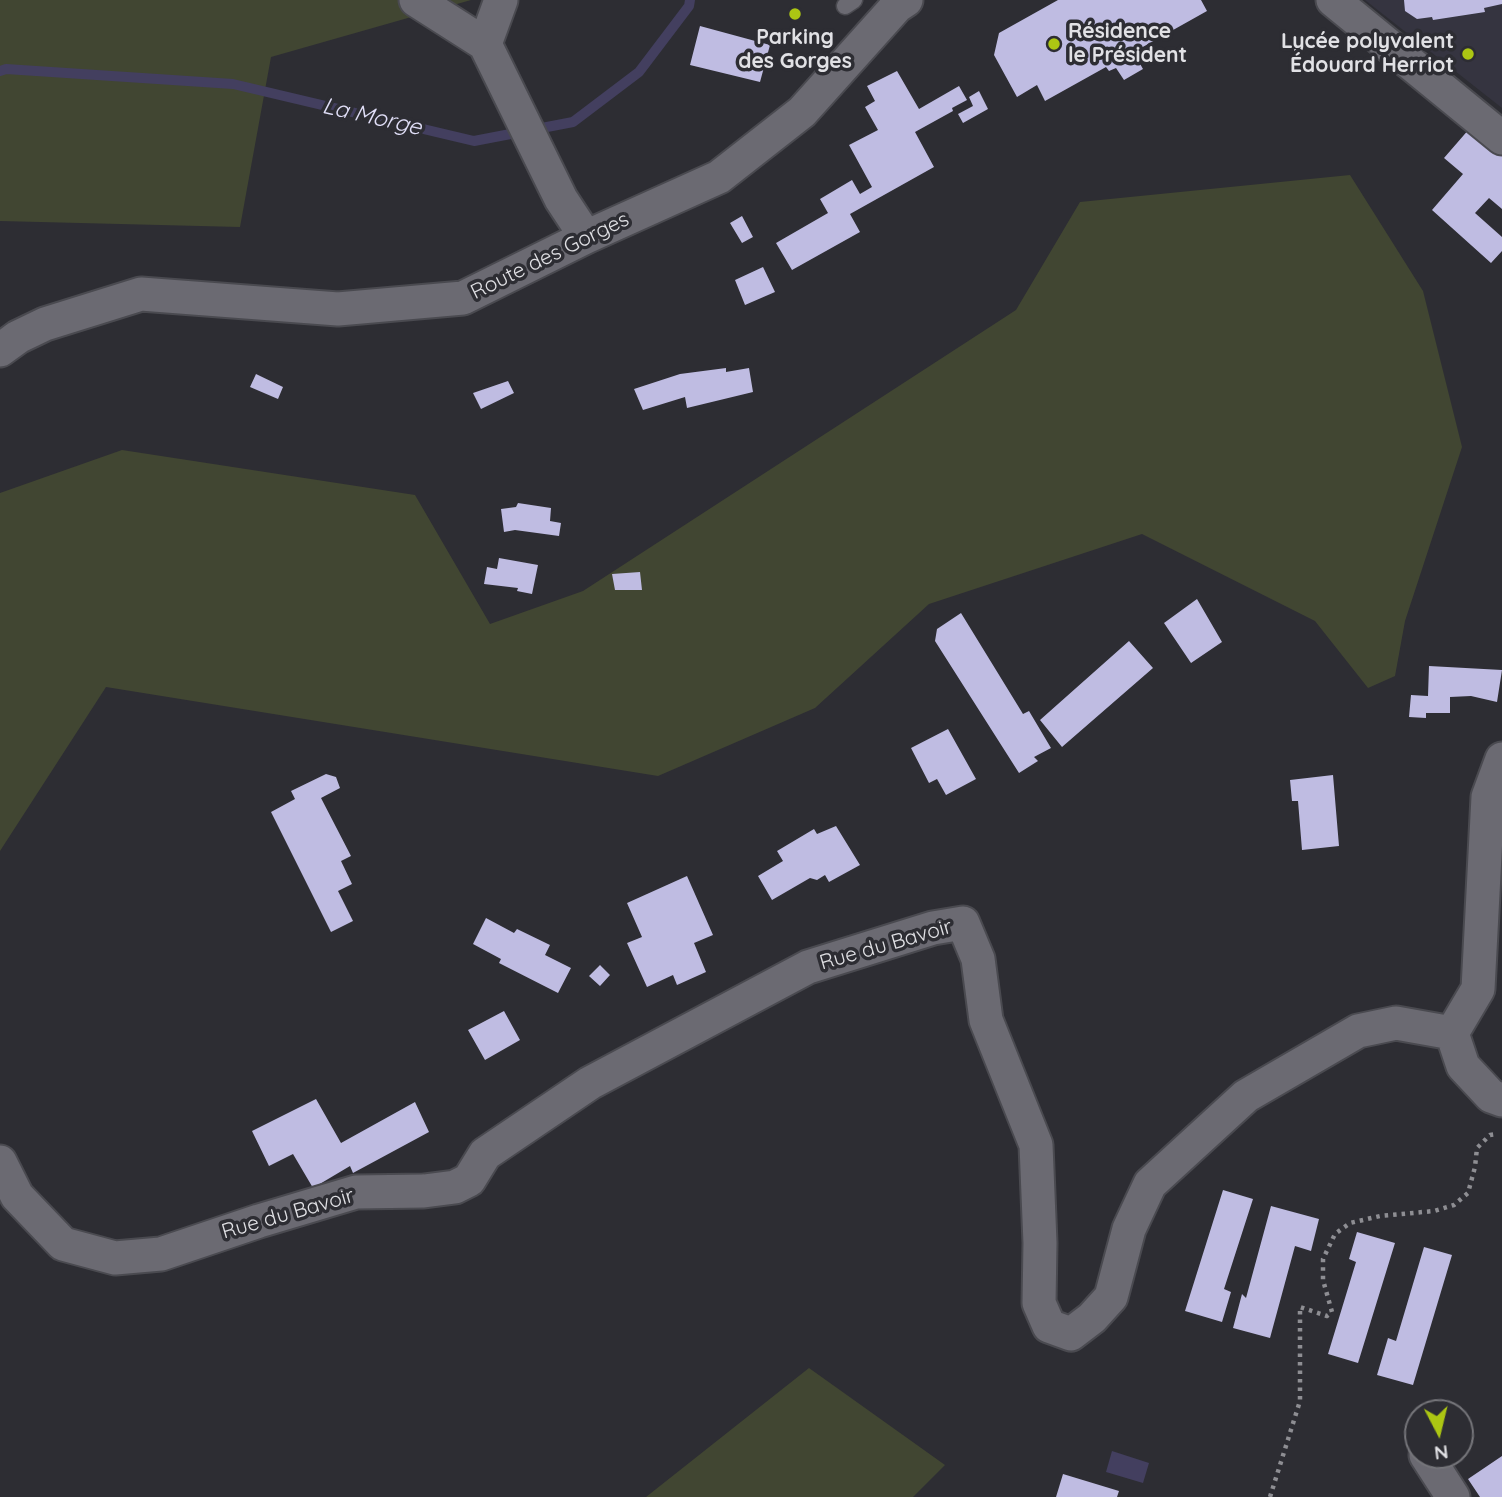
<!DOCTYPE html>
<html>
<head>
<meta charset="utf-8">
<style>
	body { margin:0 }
	#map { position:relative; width:1502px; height:1497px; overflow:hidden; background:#2d2d33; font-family:Quicksand,sans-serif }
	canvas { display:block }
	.north { position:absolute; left:1404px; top:1399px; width:70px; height:70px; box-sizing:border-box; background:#2d2d33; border:2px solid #75757a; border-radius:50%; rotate:173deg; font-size:19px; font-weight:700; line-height:28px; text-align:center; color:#e1e1e5 }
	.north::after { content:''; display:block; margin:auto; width:24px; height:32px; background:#acc613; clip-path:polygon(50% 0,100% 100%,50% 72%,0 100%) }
</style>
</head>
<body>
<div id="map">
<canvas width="1502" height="1497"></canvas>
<div class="north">N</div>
</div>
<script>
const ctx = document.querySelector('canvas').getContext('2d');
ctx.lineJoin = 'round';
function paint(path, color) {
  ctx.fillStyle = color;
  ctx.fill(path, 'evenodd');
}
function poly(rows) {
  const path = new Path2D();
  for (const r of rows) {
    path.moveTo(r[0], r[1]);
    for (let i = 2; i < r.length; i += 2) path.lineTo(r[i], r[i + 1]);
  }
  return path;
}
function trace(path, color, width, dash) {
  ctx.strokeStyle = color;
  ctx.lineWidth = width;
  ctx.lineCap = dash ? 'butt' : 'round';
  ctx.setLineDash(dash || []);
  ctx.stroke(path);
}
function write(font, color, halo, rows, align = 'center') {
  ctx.font = font + ' Quicksand,sans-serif';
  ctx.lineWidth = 7;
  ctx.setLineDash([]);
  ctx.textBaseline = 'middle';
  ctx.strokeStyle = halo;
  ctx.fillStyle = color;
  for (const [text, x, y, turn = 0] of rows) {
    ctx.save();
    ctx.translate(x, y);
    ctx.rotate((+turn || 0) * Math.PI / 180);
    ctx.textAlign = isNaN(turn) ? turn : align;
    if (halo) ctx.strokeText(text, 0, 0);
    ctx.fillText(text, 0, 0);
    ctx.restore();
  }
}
const built = poly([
	[1365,0,1502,0,1502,108]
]);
const green = poly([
	[0,0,471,0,271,57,240,227,0,221],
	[1350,175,1423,291,1462,447,1405,621,1395,676,1368,688,1315,621,1142,534,929,604,815,708,658,776,106,687,0,851,0,493,122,450,415,495,490,624,583,591,1016,310,1080,202],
	[809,1368,945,1465,913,1497,646,1497]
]);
const water = poly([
	[1112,1451,1149,1463,1143,1483,1106,1472]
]);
const stream = poly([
	[0,71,6,69,233,84,474,141,573,122,639,72,689,6,690,0]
]);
const building = poly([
	[1058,0,1201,0,1207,11,1141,48,1147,57,1139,62,1143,69,1124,80,1116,68,1109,71,1106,67,1045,101,1037,85,1017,97,994,55,999,33],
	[1404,0,1502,0,1502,4,1484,8,1485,12,1433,20,1432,17,1417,19,1405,11],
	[700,26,770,45,760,82,690,65],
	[897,71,919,109,959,86,967,100,952,108,953,111,915,132,934,167,850,214,860,232,792,270,776,243,828,213,820,199,852,180,860,194,872,187,849,145,878,130,865,107,875,101,867,86],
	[979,91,988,109,963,123,958,114,973,106,969,97],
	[1470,128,1502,154,1502,209,1489,198,1475,213,1502,237,1502,251,1491,263,1432,210,1463,174,1444,158],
	[742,216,753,237,742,243,730,223],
	[763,267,775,292,745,305,735,280],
	[726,368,726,372,749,368,753,392,687,408,685,397,643,410,634,389,680,374],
	[256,374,283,387,278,399,250,387],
	[508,381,514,393,481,409,473,393],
	[518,503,551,508,550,521,561,523,559,536,515,530,504,532,501,509,516,507],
	[499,558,538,565,532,594,517,591,518,588,484,584,487,567,497,569],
	[640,572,642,590,615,590,612,574],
	[1197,599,1222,642,1191,663,1164,623],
	[961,613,1023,714,1029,711,1051,748,1034,757,1038,761,1019,773,935,641,937,629],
	[1129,641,1153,668,1062,747,1040,720],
	[1429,666,1502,670,1497,702,1471,696,1450,697,1450,713,1426,713,1426,718,1409,717,1411,695,1428,696],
	[948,729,976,779,946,795,937,779,929,783,911,748],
	[326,774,336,777,340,788,321,798,351,856,341,861,352,884,338,891,353,921,331,932,271,812,295,799,291,791],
	[1333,775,1339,846,1302,850,1298,801,1292,801,1290,780],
	[836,826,860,865,829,882,825,875,817,880,810,878,772,900,758,876,783,861,777,851,814,829,817,834],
	[687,876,713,935,694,943,706,972,677,985,673,975,647,987,627,943,642,937,627,903],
	[486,918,514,933,517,929,550,945,545,955,571,968,558,993,499,963,501,959,473,944],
	[600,965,610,975,600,986,589,976],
	[504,1011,520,1040,485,1060,468,1030],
	[316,1099,341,1143,415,1102,429,1132,353,1173,350,1166,313,1188,293,1154,269,1166,252,1131],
	[1223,1190,1253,1199,1224,1289,1231,1292,1222,1322,1185,1311],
	[1271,1206,1319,1219,1311,1251,1295,1246,1270,1338,1233,1328,1242,1294,1246,1298],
	[1357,1232,1395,1243,1358,1363,1328,1354,1356,1262,1349,1259],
	[1424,1247,1452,1255,1413,1385,1377,1375,1388,1338,1396,1341],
	[1502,1456,1502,1497,1480,1497,1468,1479],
	[1063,1474,1119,1491,1117,1497,1056,1497]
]);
const path = poly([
	[1270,1497,1300,1401,1300,1307,1327,1316,1332,1312,1323,1280,1323,1259,1335,1234,1350,1223,1380,1216,1434,1211,1454,1205,1468,1193,1475,1167,1477,1148,1490,1135,1497,1134]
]);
const lane = poly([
	[845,6,854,0]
]);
const street = poly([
	[416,0,485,44,501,0],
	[1333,0,1502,138],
	[485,44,561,199,586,237],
	[0,350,18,337,45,324,141,294,338,309,463,298,586,237,719,177,802,112,897,6,906,0],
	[1502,759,1488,797,1478,989,1452,1033,1463,1066,1491,1096,1502,1100],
	[0,1162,17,1196,63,1244,115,1258,161,1254,259,1221,356,1192,424,1191,455,1187,469,1180,485,1154,590,1083,808,967,933,928,963,923,978,959,986,1020,1036,1145,1040,1243,1039,1303,1049,1326,1071,1334,1092,1318,1111,1297,1129,1229,1150,1184,1246,1096,1358,1031,1396,1023,1452,1033],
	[1426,1455,1453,1497]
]);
const markers = [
	[795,14,7,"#acc613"],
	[1054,44,7,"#acc613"],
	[1468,54,7,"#acc613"]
];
const poiNames = [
	["Résidence",1068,32],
	["le Président",1068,56],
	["Parking",795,38,"center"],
	["des Gorges",795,62,"center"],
	["Lycée polyvalent",1454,42,"right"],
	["Édouard Herriot",1454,66,"right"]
];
const streetNames = [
	["Route des Gorges",550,256,-26],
	["Rue du Bavoir",886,945,-16],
	["Rue du Bavoir",288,1214,-16]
];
const waterNames = [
	["La Morge",372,117,13]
];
paint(built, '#353440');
paint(green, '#414632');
paint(water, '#433f5f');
trace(stream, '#433f5f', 10);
paint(building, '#bfbce2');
trace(lane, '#4a4a50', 19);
trace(street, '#4a4a50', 37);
trace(path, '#8e8e93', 4.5, [3.5, 5]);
trace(lane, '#6b6a72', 16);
trace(street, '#6b6a72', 33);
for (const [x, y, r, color] of markers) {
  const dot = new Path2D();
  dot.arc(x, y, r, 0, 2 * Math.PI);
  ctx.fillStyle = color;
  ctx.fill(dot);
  trace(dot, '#2d2d33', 2.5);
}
write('bold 21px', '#e1e1e5', '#2d2d33', poiNames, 'left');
write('21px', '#e1e1e5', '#2d2d33', streetNames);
write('italic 23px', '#e1dff8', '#2d2d33', waterNames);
</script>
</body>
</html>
